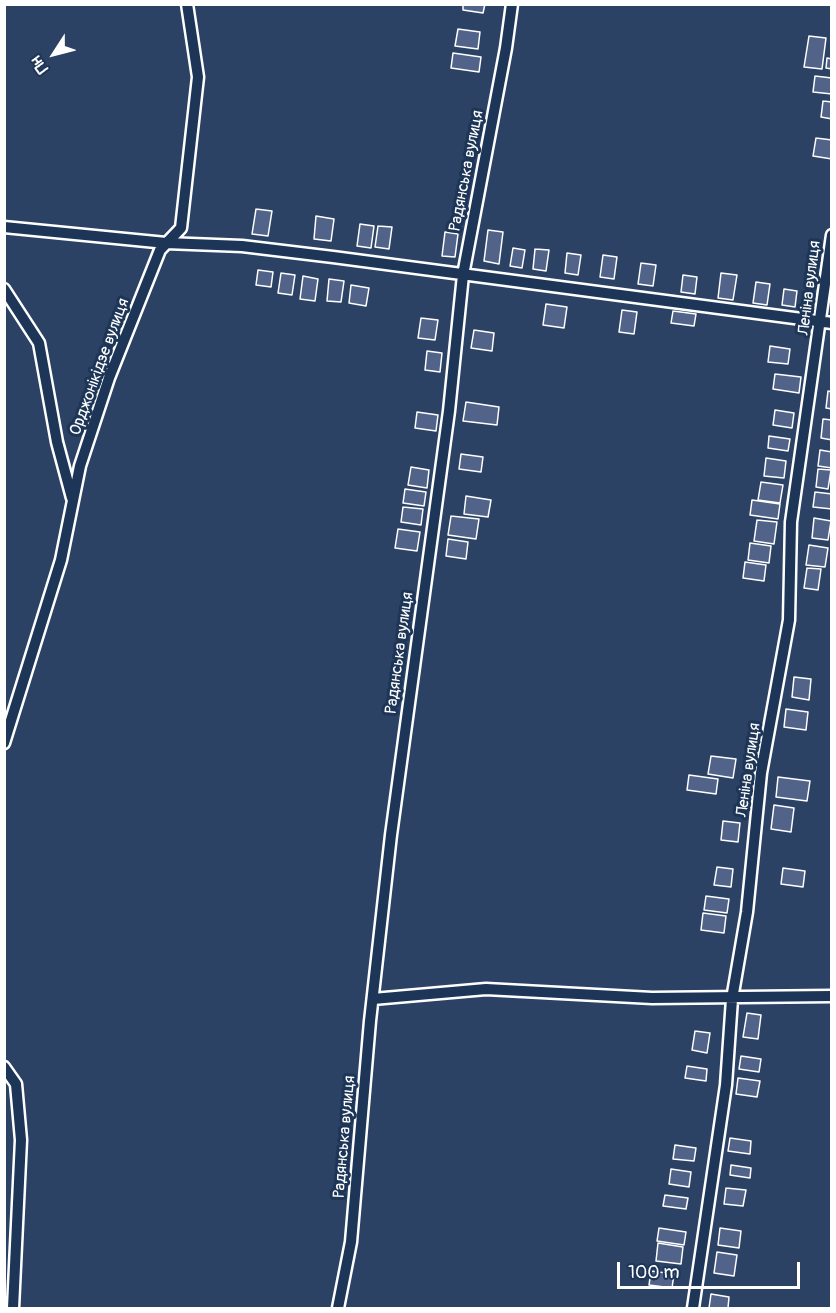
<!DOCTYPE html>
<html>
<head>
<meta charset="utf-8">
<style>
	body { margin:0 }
	#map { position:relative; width:836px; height:1313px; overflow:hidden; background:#2b4265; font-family:Pangolin,sans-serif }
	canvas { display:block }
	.frame { position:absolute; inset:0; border:6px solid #fff; pointer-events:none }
	.north { position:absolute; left:24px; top:24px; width:60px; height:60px; -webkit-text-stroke:4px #1d3557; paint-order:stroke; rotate:234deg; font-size:16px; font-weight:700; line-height:24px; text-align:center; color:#fff }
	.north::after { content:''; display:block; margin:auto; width:21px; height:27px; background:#fff; clip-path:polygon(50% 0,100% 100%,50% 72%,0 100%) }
	.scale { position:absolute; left:617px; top:1262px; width:183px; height:27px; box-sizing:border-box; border:3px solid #fff; border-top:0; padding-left:8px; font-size:18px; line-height:21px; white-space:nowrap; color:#fff; -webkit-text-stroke:4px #1d3557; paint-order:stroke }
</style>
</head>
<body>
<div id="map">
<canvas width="836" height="1313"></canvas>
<div class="frame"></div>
<div class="north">Пн</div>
<div class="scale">100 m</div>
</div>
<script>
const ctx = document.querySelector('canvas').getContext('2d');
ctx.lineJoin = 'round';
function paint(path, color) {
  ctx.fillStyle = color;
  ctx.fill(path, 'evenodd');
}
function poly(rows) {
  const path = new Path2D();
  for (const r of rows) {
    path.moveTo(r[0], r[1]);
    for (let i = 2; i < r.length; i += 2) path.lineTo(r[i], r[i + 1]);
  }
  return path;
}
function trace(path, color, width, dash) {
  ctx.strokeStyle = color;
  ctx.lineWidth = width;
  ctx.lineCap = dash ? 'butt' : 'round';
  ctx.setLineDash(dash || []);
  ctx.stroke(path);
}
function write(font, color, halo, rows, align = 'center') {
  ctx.font = font + ' Pangolin,sans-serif';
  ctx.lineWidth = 6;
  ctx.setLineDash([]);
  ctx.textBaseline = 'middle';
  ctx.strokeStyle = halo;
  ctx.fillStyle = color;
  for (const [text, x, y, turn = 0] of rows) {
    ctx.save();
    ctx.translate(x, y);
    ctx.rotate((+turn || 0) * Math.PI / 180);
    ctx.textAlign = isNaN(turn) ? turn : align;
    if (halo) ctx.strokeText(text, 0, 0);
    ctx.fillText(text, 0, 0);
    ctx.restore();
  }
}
const building = poly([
	[463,4,485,4,483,13,463,10,463,4],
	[458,29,480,32,478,49,455,46,458,29],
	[809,36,826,38,822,69,804,67,809,36],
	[453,53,481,57,479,72,451,68,453,53],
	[827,58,832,59,832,69,826,68,827,58],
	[815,76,832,78,832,94,813,92,815,76],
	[823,101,832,102,832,119,821,117,823,101],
	[816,138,832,140,832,159,813,156,816,138],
	[256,209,272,211,268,236,252,234,256,209],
	[316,216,334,219,331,241,314,239,316,216],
	[360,224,374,226,371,248,357,246,360,224],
	[378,226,392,227,389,249,375,247,378,226],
	[488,230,503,232,499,264,484,261,488,230],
	[445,232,458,234,455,257,442,256,445,232],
	[513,248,525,250,522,268,510,266,513,248],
	[535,249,549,250,546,271,533,269,535,249],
	[567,253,581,255,578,275,565,273,567,253],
	[603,255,617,257,614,279,600,277,603,255],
	[641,263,656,265,653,286,638,284,641,263],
	[258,270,273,272,271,287,256,285,258,270],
	[281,273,295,275,292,295,278,293,281,273],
	[721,273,737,275,733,300,718,298,721,273],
	[683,275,697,277,695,294,681,292,683,275],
	[303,276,318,279,315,301,300,299,303,276],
	[329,279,344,281,341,302,327,301,329,279],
	[756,282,770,284,767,305,753,303,756,282],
	[351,285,369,288,366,306,349,303,351,285],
	[784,289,797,291,795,307,782,305,784,289],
	[546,304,567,307,564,328,543,325,546,304],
	[622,310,637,312,634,334,619,332,622,310],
	[673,311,696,314,694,326,671,323,673,311],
	[421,318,438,320,435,340,418,338,421,318],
	[474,330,494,333,492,351,471,348,474,330],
	[770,346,790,349,788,364,768,362,770,346],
	[427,351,442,353,440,372,425,370,427,351],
	[775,374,801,377,799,393,773,389,775,374],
	[828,391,832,392,832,409,826,408,828,391],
	[466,402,499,407,497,425,463,421,466,402],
	[775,410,794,413,792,428,773,425,775,410],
	[417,412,438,415,436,431,415,428,417,412],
	[823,419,832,420,832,440,821,438,823,419],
	[769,436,790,439,788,451,768,448,769,436],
	[820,450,832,452,832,468,818,466,820,450],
	[461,454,483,457,481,472,459,469,461,454],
	[766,458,786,461,784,478,764,476,766,458],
	[411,467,429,470,427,488,408,485,411,467],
	[818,469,831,470,828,489,816,487,818,469],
	[761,482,783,485,780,503,758,500,761,482],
	[405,489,426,492,424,506,403,503,405,489],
	[815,492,832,494,832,509,813,507,815,492],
	[466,496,491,500,488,517,464,514,466,496],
	[752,500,780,504,778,519,750,515,752,500],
	[403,507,423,509,421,525,401,522,403,507],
	[451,516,479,519,476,539,448,535,451,516],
	[814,518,831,521,828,540,812,538,814,518],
	[757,520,777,522,774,544,754,541,757,520],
	[398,529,420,532,417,551,395,548,398,529],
	[448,539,468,542,466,559,446,556,448,539],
	[750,543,771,546,769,563,748,560,750,543],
	[809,545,828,548,825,567,806,565,809,545],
	[745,562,766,565,764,581,743,578,745,562],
	[807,568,821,569,818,590,804,588,807,568],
	[794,677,811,679,809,700,792,697,794,677],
	[786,709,808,712,806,730,784,727,786,709],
	[711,756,736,759,733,778,708,774,711,756],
	[689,775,718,779,716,794,687,790,689,775],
	[778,777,810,781,807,801,776,797,778,777],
	[774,805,794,808,791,832,771,829,774,805],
	[723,821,740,823,738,842,721,840,723,821],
	[717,867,733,869,731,887,714,885,717,867],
	[783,868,805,871,803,887,781,884,783,868],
	[706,896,729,899,727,913,704,910,706,896],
	[703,913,726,916,724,933,701,930,703,913],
	[747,1013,761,1015,758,1039,743,1037,747,1013],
	[695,1031,710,1033,707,1053,692,1050,695,1031],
	[741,1056,761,1059,759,1072,739,1069,741,1056],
	[687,1066,707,1069,706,1081,685,1078,687,1066],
	[738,1078,760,1081,757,1097,736,1094,738,1078],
	[730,1138,751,1141,750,1154,728,1151,730,1138],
	[675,1145,696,1148,694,1161,673,1159,675,1145],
	[731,1165,751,1168,750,1178,730,1175,731,1165],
	[671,1169,691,1172,689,1187,669,1184,671,1169],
	[726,1188,746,1190,743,1206,724,1204,726,1188],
	[665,1195,688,1198,686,1209,663,1206,665,1195],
	[659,1228,686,1232,684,1245,657,1241,659,1228],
	[720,1228,741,1231,739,1248,718,1245,720,1228],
	[658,1243,683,1247,681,1264,656,1261,658,1243],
	[717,1252,737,1255,734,1276,714,1273,717,1252],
	[651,1271,674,1274,672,1288,649,1285,651,1271],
	[711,1294,729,1297,728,1308,709,1308,711,1294]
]);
const minor = poly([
	[4,227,166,243,242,246,333,257,832,323],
	[4,289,39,343,57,442,72,498],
	[4,743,61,560,80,466,109,378,160,250,181,228,198,77,187,4],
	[373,999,486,989,652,998,832,996],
	[4,1067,16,1084,21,1140,13,1308],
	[338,1308,351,1242,370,1021,391,835,449,411,463,275,506,48,512,4],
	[693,1308,726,1085,732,999,747,912,761,773,789,620,791,522,832,235]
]);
const streetNames = [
	["Радянська вулиця",467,171,-79],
	["Леніна вулиця",810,288,-83],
	["Орджонікідзе вулиця",100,367,-70],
	["Радянська вулиця",400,653,-82],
	["Леніна вулиця",749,770,-82],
	["Радянська вулиця",345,1137,-85]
];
paint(building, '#516389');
trace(building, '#fff', 1.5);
trace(minor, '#fff', 15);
trace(minor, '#1d3557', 10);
write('16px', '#fff', '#1d3557', streetNames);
</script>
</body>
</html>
